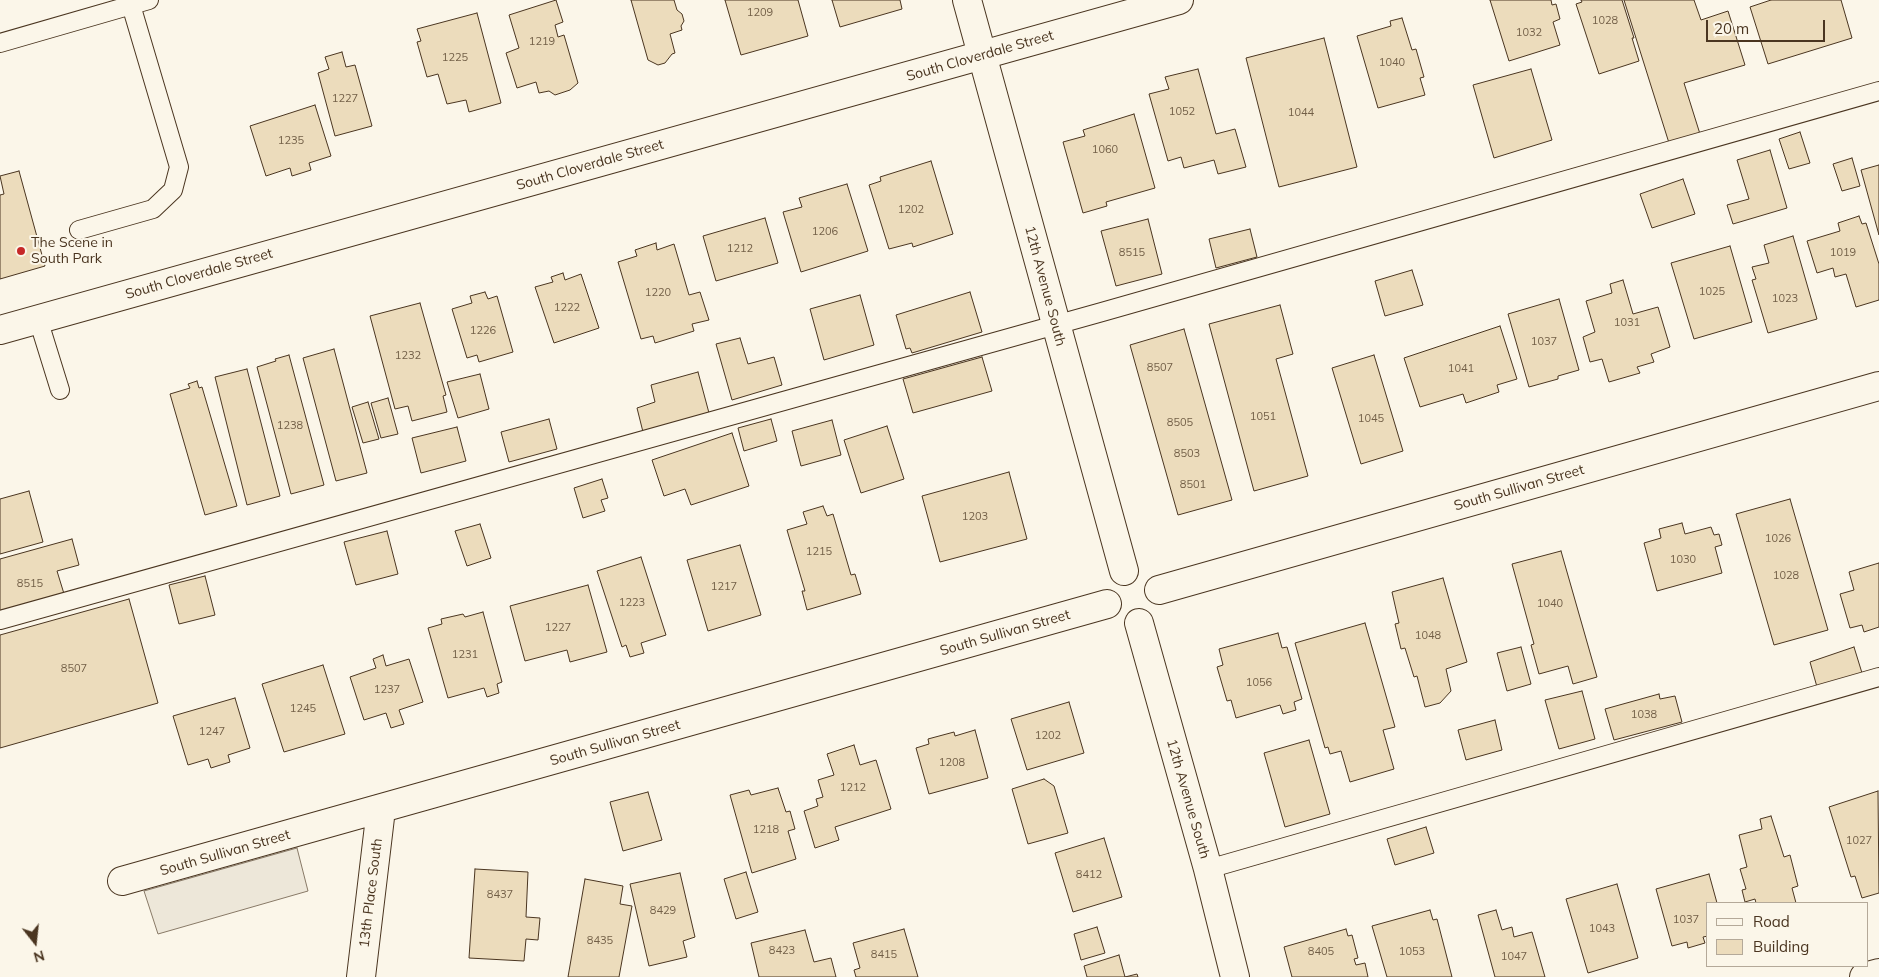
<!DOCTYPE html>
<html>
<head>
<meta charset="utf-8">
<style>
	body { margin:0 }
	#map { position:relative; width:1879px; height:977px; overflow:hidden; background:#fbf6e9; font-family:Mulish,sans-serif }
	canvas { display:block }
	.legend { position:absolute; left:1706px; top:902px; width:162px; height:65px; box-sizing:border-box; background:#fbf6e9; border:1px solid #b4a999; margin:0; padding:6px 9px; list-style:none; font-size:15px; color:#4a3520 }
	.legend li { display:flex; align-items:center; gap:10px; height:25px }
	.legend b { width:25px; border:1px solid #b4a999 }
	.north { position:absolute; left:10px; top:917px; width:50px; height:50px; -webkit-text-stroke:4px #fbf6e9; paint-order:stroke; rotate:164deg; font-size:14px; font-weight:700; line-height:20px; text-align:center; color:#4a3520 }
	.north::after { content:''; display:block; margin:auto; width:18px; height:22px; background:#4a3520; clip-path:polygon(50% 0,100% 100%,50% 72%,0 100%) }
	.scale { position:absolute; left:1706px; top:20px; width:119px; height:22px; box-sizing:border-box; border:2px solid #4a3520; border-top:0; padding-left:6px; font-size:15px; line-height:18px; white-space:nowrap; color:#4a3520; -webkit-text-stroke:4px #fbf6e9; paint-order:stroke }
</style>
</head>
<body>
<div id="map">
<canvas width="1879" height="977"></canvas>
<ul class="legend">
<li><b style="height:6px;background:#fbf6e9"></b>Road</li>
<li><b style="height:14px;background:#ecdcbc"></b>Building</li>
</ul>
<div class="north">N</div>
<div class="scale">20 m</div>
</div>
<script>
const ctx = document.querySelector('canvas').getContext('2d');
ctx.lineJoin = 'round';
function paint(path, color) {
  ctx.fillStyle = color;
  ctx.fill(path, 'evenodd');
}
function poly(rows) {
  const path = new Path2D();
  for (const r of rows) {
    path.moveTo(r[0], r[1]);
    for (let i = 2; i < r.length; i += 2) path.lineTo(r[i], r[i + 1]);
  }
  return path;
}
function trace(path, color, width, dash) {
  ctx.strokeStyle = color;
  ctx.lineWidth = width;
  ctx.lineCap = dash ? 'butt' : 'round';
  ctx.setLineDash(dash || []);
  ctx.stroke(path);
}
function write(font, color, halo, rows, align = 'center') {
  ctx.font = font + ' Mulish,sans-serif';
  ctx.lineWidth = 4;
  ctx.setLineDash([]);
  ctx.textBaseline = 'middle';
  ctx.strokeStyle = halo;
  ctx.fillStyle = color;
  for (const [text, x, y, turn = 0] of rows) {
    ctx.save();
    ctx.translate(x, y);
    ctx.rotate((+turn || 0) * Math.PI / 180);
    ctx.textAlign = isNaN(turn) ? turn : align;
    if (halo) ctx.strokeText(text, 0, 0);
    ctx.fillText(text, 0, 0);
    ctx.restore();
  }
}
const parking = poly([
	[297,848,308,891,158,934,144,891,297,848]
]);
const building = poly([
	[556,0,563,22,555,25,558,37,564,35,578,83,570,90,555,95,549,91,539,93,536,82,517,88,506,53,519,48,509,15,556,0],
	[631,0,674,0,677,10,682,14,684,21,681,26,682,30,670,34,675,53,672,54,665,63,658,65,648,60,631,0],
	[725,0,798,0,808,36,741,55,725,0],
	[832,0,900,0,902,9,840,27,832,0],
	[1490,0,1551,0,1552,5,1556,4,1560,19,1553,22,1560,45,1509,61,1490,0],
	[1581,0,1622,0,1634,38,1632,38,1639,61,1599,74,1576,4,1582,2,1581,0],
	[1624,0,1694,0,1701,20,1728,11,1745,65,1684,83,1700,134,1669,143,1624,0],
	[1771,0,1841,0,1852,38,1768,64,1750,7,1771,0],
	[477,13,501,103,469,112,466,100,447,104,438,74,427,77,417,42,421,41,417,29,477,13],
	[1402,18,1412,50,1416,49,1424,77,1420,78,1425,95,1378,108,1357,36,1391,26,1390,21,1402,18],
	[1324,38,1357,167,1279,187,1246,58,1324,38],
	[342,52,346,67,355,65,372,126,335,136,318,73,329,69,325,57,342,52],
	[1198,69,1216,134,1235,129,1246,167,1218,174,1214,160,1184,168,1181,157,1168,161,1149,94,1169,89,1165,77,1198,69],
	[1531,69,1552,140,1494,158,1473,85,1531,69],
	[315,105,331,156,309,163,311,170,292,176,290,168,266,176,250,126,315,105],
	[1134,114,1155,188,1106,202,1107,206,1083,213,1063,142,1085,136,1083,130,1134,114],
	[1800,132,1810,163,1789,169,1779,139,1800,132],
	[1770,150,1787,208,1733,224,1727,205,1749,199,1737,160,1770,150],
	[1852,158,1860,186,1842,191,1833,164,1852,158],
	[931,161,953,234,913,247,912,243,889,249,869,185,881,181,880,177,931,161],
	[1879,165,1879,235,1861,170,1879,165],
	[19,171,45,266,0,279,0,195,4,194,0,176,19,171],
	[1683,179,1695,214,1652,228,1640,194,1683,179],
	[847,184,868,251,801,272,783,212,802,207,799,198,847,184],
	[1859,216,1862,224,1866,223,1879,264,1879,300,1856,307,1846,274,1835,277,1833,268,1817,273,1807,241,1840,231,1838,223,1859,216],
	[765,218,778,263,716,281,703,236,765,218],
	[1148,219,1162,274,1116,286,1101,231,1148,219],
	[1250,229,1257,257,1216,268,1209,239,1250,229],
	[1793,236,1817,319,1768,333,1752,280,1756,279,1752,267,1769,263,1764,245,1793,236],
	[656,243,657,250,674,244,689,295,700,292,709,320,692,324,694,331,655,343,653,336,641,339,618,262,637,256,635,250,656,243],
	[1730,246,1752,322,1694,339,1671,263,1730,246],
	[1412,270,1423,305,1385,316,1375,281,1412,270],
	[563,273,565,280,581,274,599,328,554,343,535,287,553,282,551,277,563,273],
	[1623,280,1633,314,1658,307,1670,347,1651,354,1654,362,1637,367,1640,373,1609,382,1602,359,1590,362,1583,337,1595,332,1586,301,1612,293,1610,284,1623,280],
	[485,292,488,299,497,296,513,352,479,362,477,355,467,358,452,309,472,303,470,296,485,292],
	[970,292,982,332,912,353,910,348,906,349,896,315,970,292],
	[860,295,874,345,824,360,810,309,860,295],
	[1559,299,1579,370,1558,376,1558,379,1529,387,1508,314,1559,299],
	[420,303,446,395,443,396,447,412,412,421,408,406,395,409,370,316,420,303],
	[1280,305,1293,354,1276,359,1308,476,1254,491,1209,324,1280,305],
	[1500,326,1517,379,1497,385,1499,392,1466,403,1463,394,1420,407,1404,358,1500,326],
	[1184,329,1232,500,1178,515,1130,345,1184,329],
	[740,338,748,364,774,357,782,385,732,400,716,344,740,338],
	[334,349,367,473,336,481,303,358,334,349],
	[289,355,324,485,291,494,257,367,276,361,275,359,289,355],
	[1374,355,1403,451,1361,464,1332,368,1374,355],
	[982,357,992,391,913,413,903,379,982,357],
	[247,369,280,496,247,505,215,377,247,369],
	[698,372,709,413,643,432,637,408,655,402,651,385,698,372],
	[480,374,489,409,458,418,447,382,480,374],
	[197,381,199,388,202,387,237,506,205,515,170,394,190,388,188,384,197,381],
	[388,398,398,434,381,438,371,403,388,398],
	[368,402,379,439,363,443,352,407,368,402],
	[549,419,557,449,509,462,501,432,549,419],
	[771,419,777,441,744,451,738,428,771,419],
	[832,420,841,455,801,466,792,431,832,420],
	[887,426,904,479,861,493,844,440,887,426],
	[457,427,466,461,421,473,412,438,457,427],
	[732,433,749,486,691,505,685,489,664,496,652,460,732,433],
	[1009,472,1027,539,940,562,922,496,1009,472],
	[602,479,608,498,601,500,605,511,583,518,574,488,602,479],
	[29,491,43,542,0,554,0,499,29,491],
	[1790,499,1828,630,1774,645,1736,514,1790,499],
	[823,506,827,516,833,514,851,575,855,574,861,594,807,610,802,591,805,591,787,530,807,524,803,512,823,506],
	[1682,523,1685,534,1711,527,1714,535,1719,534,1722,545,1715,547,1722,573,1657,591,1644,543,1661,538,1659,529,1682,523],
	[480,524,491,558,467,566,455,531,480,524],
	[387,531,398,574,356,585,344,542,387,531],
	[72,539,79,565,57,571,65,597,0,616,0,559,72,539],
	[740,545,761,615,708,631,687,560,740,545],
	[1561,551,1597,677,1573,684,1568,666,1539,674,1531,645,1534,644,1512,564,1561,551],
	[641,557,666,635,641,643,644,653,630,657,626,645,622,647,597,571,641,557],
	[1879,563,1879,627,1864,632,1862,625,1850,628,1840,594,1854,590,1849,572,1879,563],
	[205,576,215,615,179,624,169,585,205,576],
	[1443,578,1467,662,1446,669,1451,691,1440,703,1425,707,1417,676,1414,677,1405,648,1401,649,1395,624,1399,623,1392,592,1443,578],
	[588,585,607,652,570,662,567,650,525,661,510,606,588,585],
	[129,599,158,703,0,748,0,635,129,599],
	[483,612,502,682,497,684,499,693,487,697,484,688,448,698,428,628,442,624,441,619,463,614,465,617,483,612],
	[1365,623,1395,727,1383,730,1394,769,1350,782,1341,751,1330,754,1328,747,1325,748,1295,643,1365,623],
	[1278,633,1282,648,1287,647,1302,699,1294,702,1296,710,1283,714,1280,705,1236,718,1231,700,1227,701,1217,667,1223,665,1219,649,1278,633],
	[1521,647,1531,684,1507,691,1497,653,1521,647],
	[1854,647,1862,673,1817,687,1810,662,1854,647],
	[383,655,386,666,409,659,423,702,399,710,404,724,391,728,386,713,364,720,350,677,376,668,373,659,383,655],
	[323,665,345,734,284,752,262,684,323,665],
	[1582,691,1595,739,1559,749,1545,700,1582,691],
	[1659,694,1660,699,1675,696,1682,722,1614,740,1605,709,1659,694],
	[235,698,250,748,228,755,230,762,211,768,208,759,188,765,173,716,235,698],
	[1069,702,1084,753,1027,770,1011,719,1069,702],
	[1495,720,1502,750,1466,760,1458,730,1495,720],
	[975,730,988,778,929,794,916,748,929,744,928,739,954,732,955,736,975,730],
	[1309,740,1330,814,1285,827,1264,753,1309,740],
	[854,745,860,765,876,760,891,809,835,827,839,840,815,848,804,811,818,806,816,799,823,797,818,780,834,775,827,754,854,745],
	[1044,779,1054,786,1068,833,1028,844,1012,789,1044,779],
	[778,788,786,812,790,811,795,829,788,831,796,859,752,873,730,795,749,790,751,795,778,788],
	[1878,791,1879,893,1862,898,1855,876,1851,877,1829,807,1878,791],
	[648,792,662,840,623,851,610,802,648,792],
	[1771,816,1784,857,1790,855,1798,886,1792,888,1796,903,1756,903,1755,899,1745,902,1742,890,1746,889,1740,869,1747,867,1739,835,1762,829,1760,819,1771,816],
	[1426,827,1434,853,1395,865,1387,839,1426,827],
	[1104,838,1122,897,1073,912,1055,853,1104,838],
	[475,869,528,872,526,917,540,918,538,940,526,939,524,961,469,958,475,869],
	[746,872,758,912,736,919,724,879,746,872],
	[680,873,695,937,683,941,687,957,649,966,630,884,680,873],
	[1709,874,1717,903,1708,903,1708,936,1703,937,1705,943,1688,948,1687,942,1672,946,1656,889,1709,874],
	[585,879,623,886,620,904,632,906,619,977,568,977,585,879],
	[1617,884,1638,958,1588,973,1566,899,1617,884],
	[1430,910,1433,920,1437,919,1452,977,1387,977,1372,926,1430,910],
	[1496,910,1502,930,1512,927,1514,937,1532,932,1545,977,1495,977,1478,915,1496,910],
	[1097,927,1105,953,1081,960,1074,934,1097,927],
	[904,929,918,977,856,977,854,970,860,968,853,943,904,929],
	[1346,929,1348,936,1352,935,1358,958,1354,959,1356,965,1365,963,1368,977,1292,977,1284,947,1346,929],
	[805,930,814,962,831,958,836,977,759,977,751,943,805,930],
	[1119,955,1125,977,1137,974,1138,977,1087,977,1084,966,1119,955]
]);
const lane = poly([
	[0,43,149,0],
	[79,230,153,209,173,190,179,167,131,5],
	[38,319,60,390],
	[0,620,1102,312,1879,91],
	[1208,869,1879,677]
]);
const street = poly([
	[967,0,1124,571],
	[1159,590,1879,386],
	[1139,623,1208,869,1235,977],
	[122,881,1107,604],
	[361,977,381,809],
	[1864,977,1879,973]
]);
const secondary = poly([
	[0,330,1179,0]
]);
const markers = [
	[21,251,5,"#c62828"]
];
const numberNames = [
	["1209",760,13],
	["1028",1605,21],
	["1032",1529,33],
	["1219",542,42],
	["1225",455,58],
	["1040",1392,63],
	["1227",345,99],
	["1052",1182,112],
	["1044",1301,113],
	["1235",291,141],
	["1060",1105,150],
	["1202",911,210],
	["1206",825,232],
	["1212",740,249],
	["8515",1132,253],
	["1019",1843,253],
	["1025",1712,292],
	["1220",658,293],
	["1023",1785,299],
	["1222",567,308],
	["1031",1627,323],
	["1226",483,331],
	["1037",1544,342],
	["1232",408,356],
	["8507",1160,368],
	["1041",1461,369],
	["1051",1263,417],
	["1045",1371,419],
	["8505",1180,423],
	["1238",290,426],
	["8503",1187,454],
	["8501",1193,485],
	["1203",975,517],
	["1026",1778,539],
	["1215",819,552],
	["1030",1683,560],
	["1028",1786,576],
	["8515",30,584],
	["1217",724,587],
	["1223",632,603],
	["1040",1550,604],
	["1227",558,628],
	["1048",1428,636],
	["1231",465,655],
	["8507",74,669],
	["1056",1259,683],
	["1237",387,690],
	["1245",303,709],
	["1038",1644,715],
	["1247",212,732],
	["1202",1048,736],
	["1208",952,763],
	["1212",853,788],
	["1218",766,830],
	["1027",1859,841],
	["8412",1089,875],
	["8437",500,895],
	["8429",663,911],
	["1037",1686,920],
	["1043",1602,929],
	["8435",600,941],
	["8423",782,951],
	["8405",1321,952],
	["1053",1412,952],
	["8415",884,955],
	["1047",1514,957]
];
const streetNames = [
	["South Cloverdale Street",980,56,-16],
	["South Cloverdale Street",590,165,-16],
	["South Cloverdale Street",199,274,-16],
	["12th Avenue South",1045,286,75],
	["South Sullivan Street",1519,488,-16],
	["South Sullivan Street",1005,633,-16],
	["South Sullivan Street",615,743,-16],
	["12th Avenue South",1188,799,74],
	["South Sullivan Street",225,853,-16],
	["13th Place South",371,893,-83]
];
const poiNames = [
	["The Scene in",31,243],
	["South Park",31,259]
];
paint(parking, '#ede7d9');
trace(parking, '#887966', 1);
paint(building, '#ecdcbc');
trace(building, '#4a3520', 1);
trace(lane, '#4a3520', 20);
trace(street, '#4a3520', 30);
trace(secondary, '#4a3520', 30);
trace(lane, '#fbf6e9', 18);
trace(street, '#fbf6e9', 28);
trace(secondary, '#fbf6e9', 28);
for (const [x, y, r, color] of markers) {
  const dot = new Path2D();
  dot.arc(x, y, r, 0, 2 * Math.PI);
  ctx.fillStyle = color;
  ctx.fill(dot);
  trace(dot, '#fbf6e9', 2);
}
write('11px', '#725f47', null, numberNames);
write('14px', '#4a3520', '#fbf6e9', streetNames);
write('14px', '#4a3520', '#fbf6e9', poiNames, 'left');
</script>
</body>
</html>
